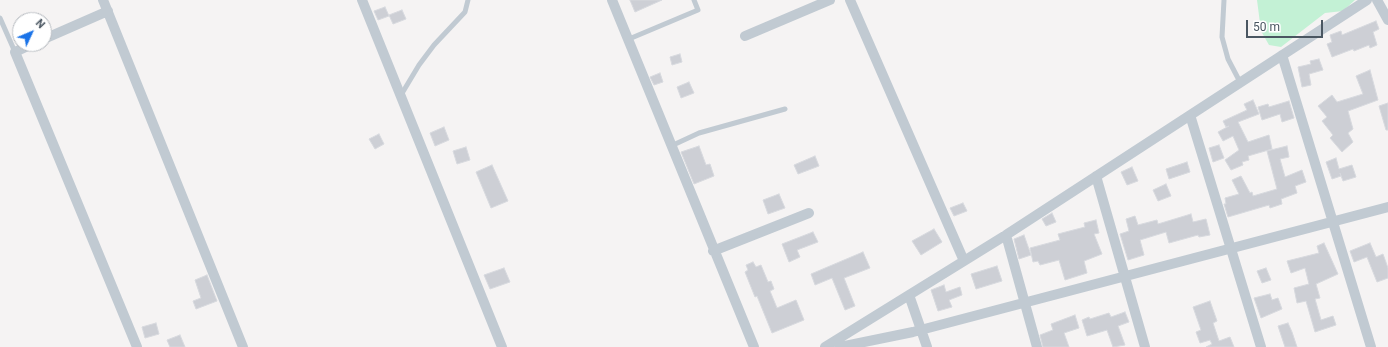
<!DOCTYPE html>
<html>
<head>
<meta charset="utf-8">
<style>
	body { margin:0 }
	#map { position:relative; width:1388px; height:347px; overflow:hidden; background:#f5f3f3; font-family:Roboto,sans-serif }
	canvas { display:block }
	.north { position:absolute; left:12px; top:12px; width:40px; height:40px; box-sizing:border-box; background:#fff; border:1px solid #b7bbc0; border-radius:50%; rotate:46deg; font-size:11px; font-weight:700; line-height:16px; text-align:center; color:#4a5661 }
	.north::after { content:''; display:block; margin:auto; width:14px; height:18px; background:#1a73e8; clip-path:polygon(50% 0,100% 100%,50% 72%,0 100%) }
	.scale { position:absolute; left:1246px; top:20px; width:77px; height:18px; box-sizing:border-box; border:2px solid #4a5661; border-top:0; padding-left:5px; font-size:12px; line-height:14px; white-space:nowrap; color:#4a5661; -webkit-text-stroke:3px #fff; paint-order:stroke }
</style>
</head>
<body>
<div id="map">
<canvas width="1388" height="347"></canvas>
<div class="north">N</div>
<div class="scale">50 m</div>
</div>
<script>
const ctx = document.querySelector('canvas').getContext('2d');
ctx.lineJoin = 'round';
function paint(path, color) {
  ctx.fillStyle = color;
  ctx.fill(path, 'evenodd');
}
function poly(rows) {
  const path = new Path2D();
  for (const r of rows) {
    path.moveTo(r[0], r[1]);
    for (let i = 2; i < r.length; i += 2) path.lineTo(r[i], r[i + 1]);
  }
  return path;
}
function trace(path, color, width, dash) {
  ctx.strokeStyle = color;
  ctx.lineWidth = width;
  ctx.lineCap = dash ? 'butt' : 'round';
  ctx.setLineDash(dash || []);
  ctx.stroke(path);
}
const green = poly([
	[1257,0,1355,0,1343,11,1325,13,1281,47,1269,45,1261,31]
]);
const building = poly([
	[630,0,662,0,635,12,630,0],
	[385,7,389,16,378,20,374,11,385,7],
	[402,10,406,19,393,24,389,15,402,10],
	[1376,21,1379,29,1373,32,1377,45,1370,48,1369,45,1354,51,1353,49,1332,57,1327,44,1332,42,1330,35,1341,31,1342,35,1376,21],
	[680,54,682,62,672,65,670,57,680,54],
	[1319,59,1323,70,1309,74,1311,85,1302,87,1298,67,1311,64,1310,61,1319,59],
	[1370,70,1378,100,1348,111,1353,129,1348,133,1353,142,1342,152,1330,138,1333,135,1322,121,1327,117,1318,106,1332,95,1337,102,1363,94,1356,76,1370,70],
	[660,73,663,82,654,85,650,77,660,73],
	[689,82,694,93,681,98,677,87,689,82],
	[1253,100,1259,114,1238,122,1248,142,1269,135,1272,149,1248,156,1249,160,1242,162,1243,165,1231,170,1225,160,1239,150,1233,136,1223,141,1218,132,1229,126,1226,127,1223,121,1247,110,1244,104,1253,100],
	[1289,101,1294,118,1282,122,1280,114,1262,120,1258,107,1268,104,1269,107,1289,101],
	[1388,103,1388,130,1386,130,1379,106,1388,103],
	[444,127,449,140,435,146,430,133,444,127],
	[379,134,384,144,375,149,369,139,379,134],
	[1219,145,1224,158,1213,162,1209,148,1219,145],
	[699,146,706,165,710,164,714,176,694,184,681,152,699,146],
	[1287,146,1289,157,1280,159,1285,177,1302,170,1306,182,1295,186,1297,193,1281,199,1282,204,1270,208,1269,205,1228,217,1224,204,1226,204,1225,198,1239,194,1232,180,1241,176,1250,193,1252,192,1253,196,1277,189,1267,151,1287,146],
	[466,147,470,160,457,164,453,151,466,147],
	[815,156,819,166,798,174,794,165,815,156],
	[1336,158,1339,169,1352,165,1356,177,1343,181,1340,173,1341,176,1332,179,1326,162,1336,158],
	[1187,162,1190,172,1169,179,1166,169,1187,162],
	[492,165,508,201,491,208,476,172,492,165],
	[1132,167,1138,181,1127,185,1121,172,1132,167],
	[1166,184,1171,196,1158,201,1153,190,1166,184],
	[779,194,785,208,768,214,763,200,779,194],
	[963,203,967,211,954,216,950,208,963,203],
	[1052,213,1056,222,1046,226,1042,219,1052,213],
	[1191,214,1193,222,1206,219,1210,235,1199,237,1198,235,1169,243,1166,232,1140,240,1144,255,1128,260,1120,234,1129,231,1126,219,1135,216,1138,225,1157,220,1158,224,1191,214],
	[1096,220,1099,233,1094,234,1102,254,1084,261,1087,273,1065,280,1059,260,1040,265,1038,261,1033,262,1030,248,1060,240,1058,234,1085,227,1084,223,1096,220],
	[934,229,942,242,921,255,912,241,934,229],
	[813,232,818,242,797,250,800,257,789,262,782,244,813,232],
	[1024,235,1031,255,1019,259,1014,239,1024,235],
	[1324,243,1338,274,1316,284,1320,298,1315,299,1321,320,1333,316,1336,325,1315,332,1306,301,1297,303,1294,288,1309,284,1305,268,1291,273,1287,261,1319,253,1317,246,1324,243],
	[1370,243,1376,257,1383,254,1388,268,1388,278,1377,282,1367,257,1354,262,1350,251,1370,243],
	[863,252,870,268,844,278,855,306,845,310,832,278,815,285,811,274,863,252],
	[753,262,756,267,761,265,768,282,771,281,774,289,770,291,777,308,796,300,804,320,772,333,757,296,755,297,745,272,748,270,746,265,753,262],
	[997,266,1002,281,976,289,971,274,997,266],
	[504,268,510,282,490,289,484,275,504,268],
	[1266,268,1271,280,1262,283,1257,271,1266,268],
	[207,275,217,301,196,309,193,301,201,298,195,280,207,275],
	[944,285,946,292,960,287,962,295,949,300,952,307,938,311,931,290,944,285],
	[1270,294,1272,300,1278,298,1282,309,1261,318,1254,298,1270,294],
	[1210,301,1217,321,1213,323,1219,341,1230,337,1234,347,1206,347,1212,344,1210,340,1200,343,1196,332,1201,330,1193,307,1210,301],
	[1125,312,1129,322,1118,326,1125,345,1113,347,1107,330,1087,336,1082,320,1089,317,1090,319,1109,313,1111,317,1125,312],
	[1075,315,1079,328,1064,333,1069,347,1043,347,1040,335,1053,330,1051,324,1075,315],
	[156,323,159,334,145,338,142,327,156,323],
	[1288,323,1292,332,1297,347,1285,347,1278,326,1288,323],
	[180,335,185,347,170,347,167,340,180,335]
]);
const service = poly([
	[1224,0,1222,37,1228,59,1240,82],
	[0,18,15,52],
	[629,39,698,10,694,0],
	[401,95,419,65,434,45,465,12,468,0],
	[671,146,699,133,785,109]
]);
const minor = poly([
	[103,0,243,347],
	[362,0,502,347],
	[612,0,754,347],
	[850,0,964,261],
	[1377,0,1388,20],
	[745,36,830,0],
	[44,39,108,11],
	[32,44,15,52,137,347],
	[1282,55,1371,347],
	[1190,115,1261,347],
	[1096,176,1145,347],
	[1006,235,1037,347],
	[713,251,809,213],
	[909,295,927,347],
	[825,347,1006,235,1367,0],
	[840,347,913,332,1388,207]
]);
paint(green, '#c3f1d5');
paint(building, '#cdcfd5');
trace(building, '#d7d9de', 1);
trace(service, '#c1cad2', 5);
trace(minor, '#c1cad2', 10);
</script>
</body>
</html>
